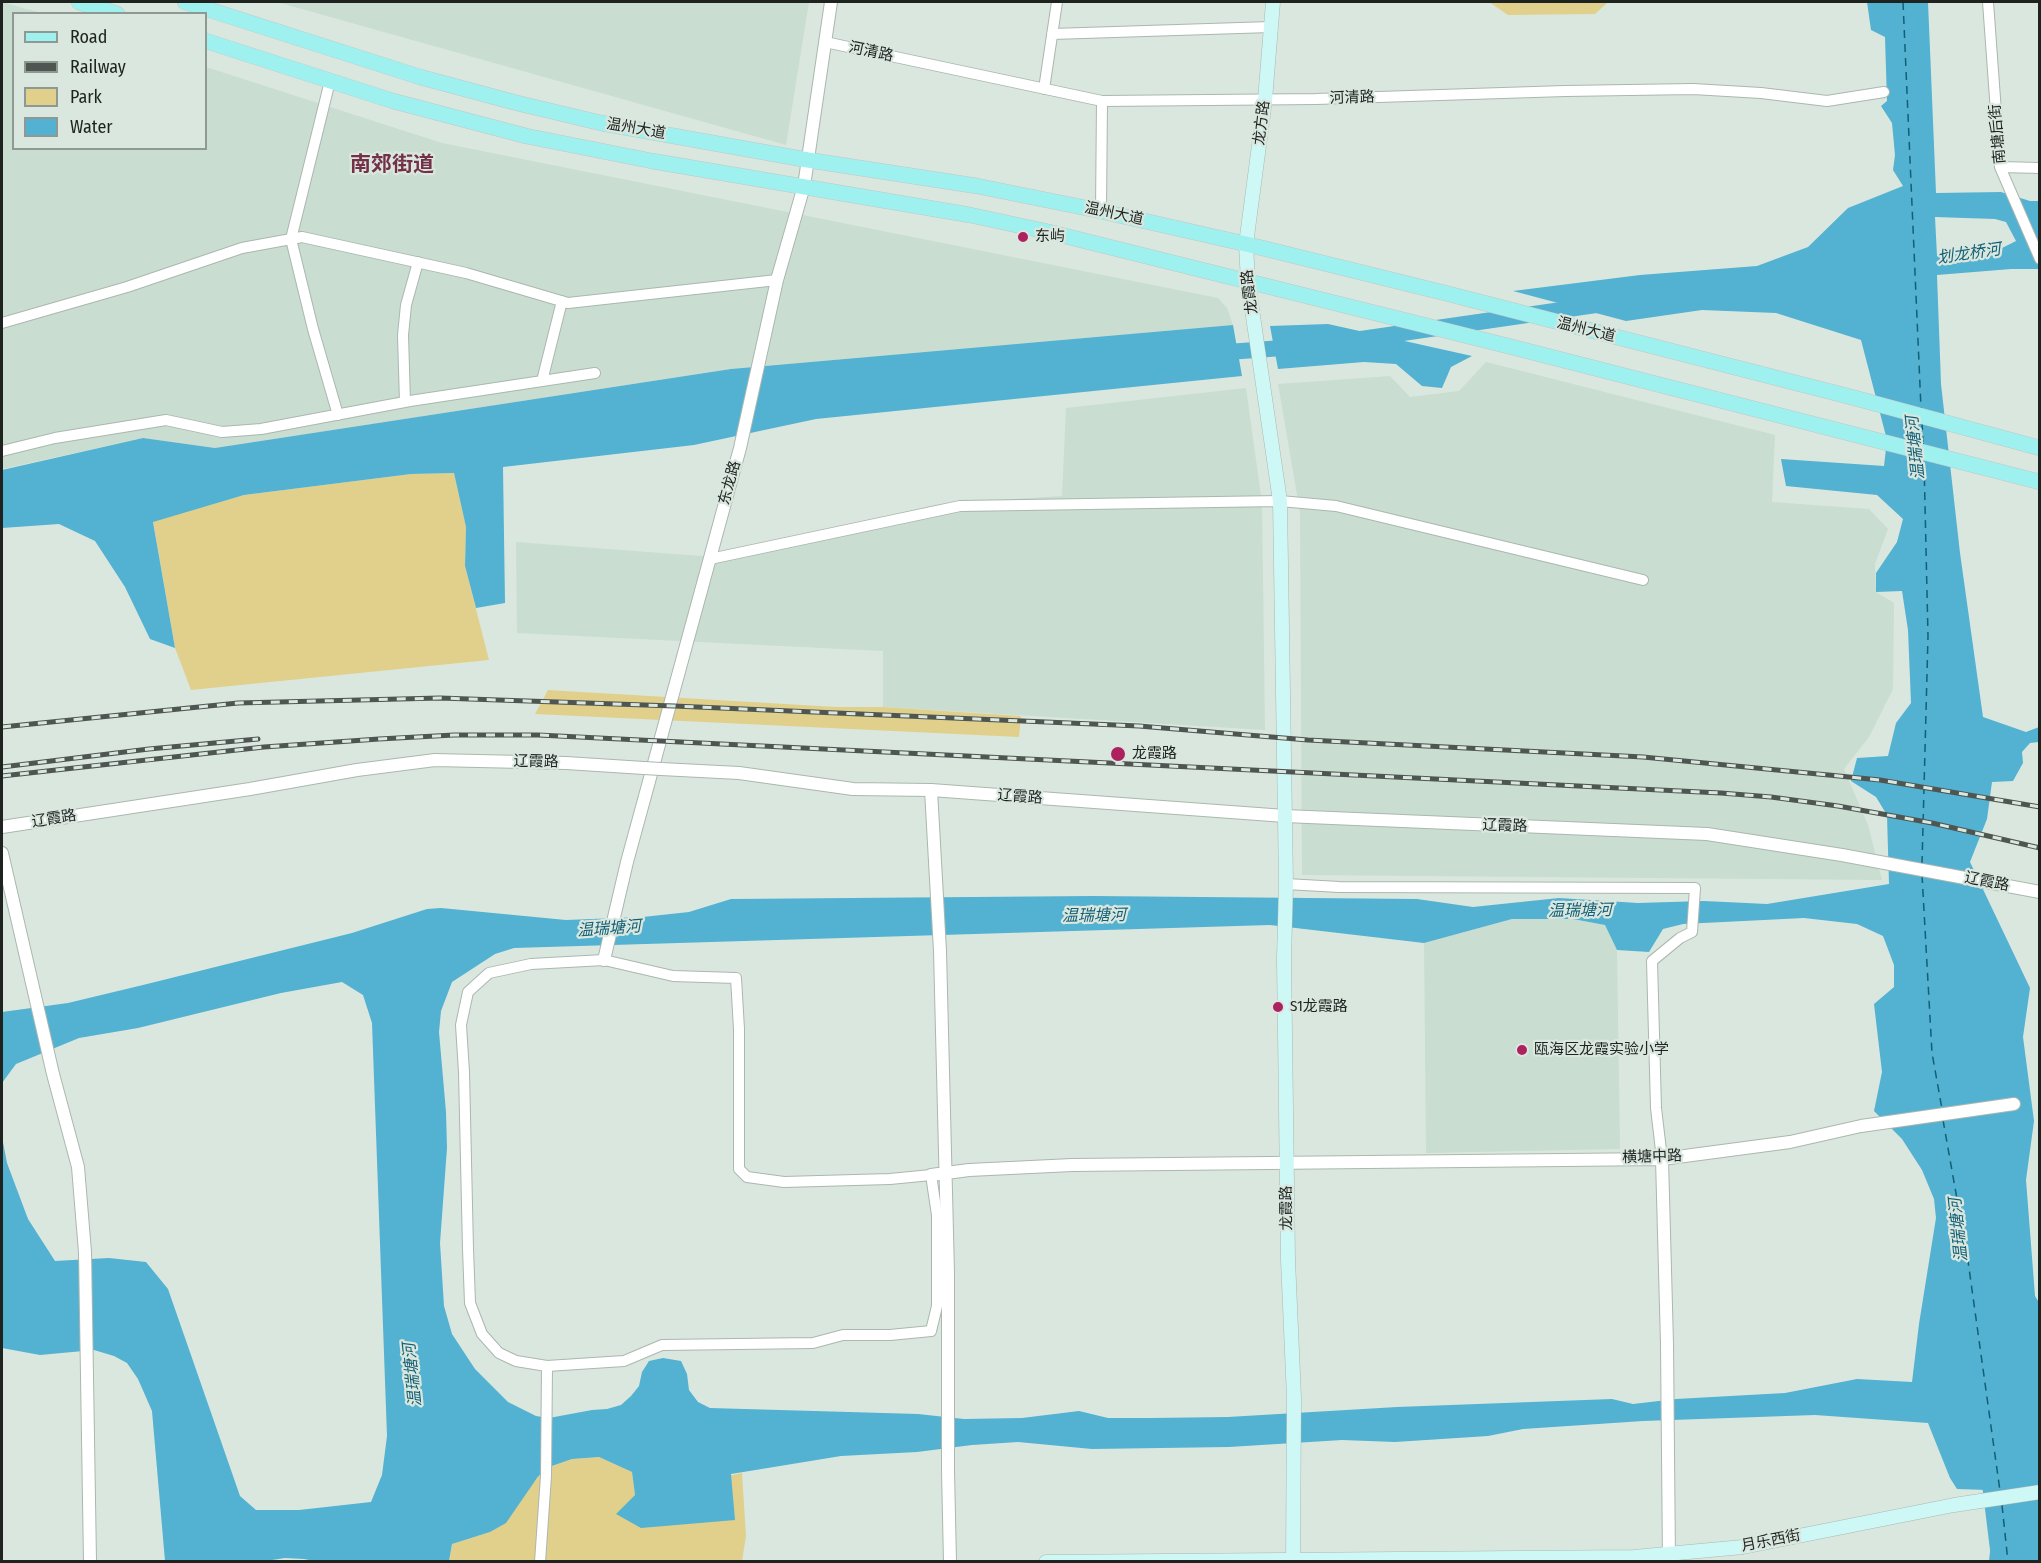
<!DOCTYPE html>
<html>
<head>
<meta charset="utf-8">
<style>
	body { margin:0 }
	#map { position:relative; width:2041px; height:1563px; overflow:hidden; background:#dae7df; font-family:"Fira Sans Condensed",sans-serif }
	canvas { display:block }
	.frame { position:absolute; inset:0; border:3px solid #1e2320; pointer-events:none }
	.legend { position:absolute; left:12px; top:12px; width:195px; height:138px; box-sizing:border-box; background:#dae7df; border:2px solid #8f9993; margin:0; padding:8px 10px; list-style:none; font-size:18px; color:#1e2320 }
	.legend li { display:flex; align-items:center; gap:12px; height:30px }
	.legend b { width:30px; border:2px solid #8f9993 }
</style>
</head>
<body>
<div id="map">
<canvas width="2041" height="1563"></canvas>
<div class="frame"></div>
<ul class="legend">
<li><b style="height:8px;background:#9ef1ee"></b>Road</li>
<li><b style="height:8px;background:#4f5652"></b>Railway</li>
<li><b style="height:16px;background:#e1d08b"></b>Park</li>
<li><b style="height:16px;background:#53b1d1"></b>Water</li>
</ul>
</div>
<script>
const ctx = document.querySelector('canvas').getContext('2d');
ctx.lineJoin = 'round';
function paint(path, color) {
  ctx.fillStyle = color;
  ctx.fill(path, 'evenodd');
}
function poly(rows) {
  const path = new Path2D();
  for (const r of rows) {
    path.moveTo(r[0], r[1]);
    for (let i = 2; i < r.length; i += 2) path.lineTo(r[i], r[i + 1]);
  }
  return path;
}
function trace(path, color, width, dash) {
  ctx.strokeStyle = color;
  ctx.lineWidth = width;
  ctx.lineCap = dash ? 'butt' : 'round';
  ctx.setLineDash(dash || []);
  ctx.stroke(path);
}
function write(font, color, halo, rows, align = 'center') {
  ctx.font = font + ' "Fira Sans Condensed","Noto Sans SC",sans-serif';
  ctx.lineWidth = 4.5;
  ctx.setLineDash([]);
  ctx.textBaseline = 'middle';
  ctx.strokeStyle = halo;
  ctx.fillStyle = color;
  for (const [text, x, y, turn = 0] of rows) {
    ctx.save();
    ctx.translate(x, y);
    ctx.rotate((+turn || 0) * Math.PI / 180);
    ctx.textAlign = isNaN(turn) ? turn : align;
    if (halo) ctx.strokeText(text, 0, 0);
    ctx.fillText(text, 0, 0);
    ctx.restore();
  }
}
const built = poly([
	[2,2,41,13,14,14,14,148,206,148,206,67,442,143,1218,298,1227,308,1233,325,731,369,215,448,143,438,2,469],
	[277,2,809,2,786,145],
	[1486,362,1775,435,1772,502,1869,509,1888,529,1875,564,1876,592,1894,603,1893,689,1869,737,1844,769,1868,825,1882,880,1302,875,1300,512,1278,384,1390,376,1410,397,1459,391],
	[1246,388,1262,503,1265,730,883,707,883,651,517,633,516,542,714,557,938,504,1062,496,1066,408],
	[1512,919,1573,919,1605,925,1617,950,1620,1149,1426,1153,1424,943]
]);
const green = poly([
	[1489,2,1608,2,1595,14,1508,15],
	[454,473,466,527,465,566,489,660,191,690,175,648,153,521,244,495,411,474],
	[548,690,836,707,883,707,1021,716,1019,737,535,714],
	[599,1457,632,1472,635,1495,742,1473,746,1536,742,1561,449,1562,452,1544,490,1532,546,1468,572,1459]
]);
const water = poly([
	[1867,2,1928,2,1936,193,2001,192,2030,201,2039,201,2039,269,2011,269,1937,275,1941,384,1960,553,1983,717,2026,732,2039,727,2039,742,2030,743,2022,752,2023,763,2013,781,1992,782,1987,819,1970,862,2030,988,2023,1037,2034,1121,2026,1180,2035,1296,2040,1304,2039,1561,1989,1561,1994,1517,1988,1490,1957,1489,1950,1478,1928,1423,1815,1415,1643,1421,1523,1429,1488,1436,1395,1442,1342,1440,1229,1447,1092,1449,1018,1442,972,1445,917,1452,841,1456,731,1474,735,1520,641,1528,616,1514,635,1495,632,1472,599,1457,572,1459,546,1468,537,1478,506,1523,490,1532,452,1544,449,1561,320,1562,304,1559,285,1558,259,1562,165,1561,152,1411,138,1379,127,1363,114,1356,94,1350,40,1355,2,1348,2,1137,7,1163,28,1219,55,1261,109,1258,146,1262,168,1289,240,1496,256,1510,299,1510,371,1502,382,1475,387,1436,372,1023,363,995,342,982,281,993,138,1028,79,1038,16,1064,2,1083,2,1012,68,1003,143,985,352,933,427,909,441,908,566,920,643,917,689,912,731,899,1093,896,1417,899,1473,907,1559,898,1638,903,1704,901,1767,904,1889,884,1887,815,1876,797,1851,781,1857,758,1888,756,1896,723,1911,703,1908,630,1902,591,1876,592,1876,573,1897,542,1903,519,1877,495,1786,486,1781,459,1884,466,1887,440,1861,340,1776,313,1702,310,1626,321,1513,291,1640,275,1757,266,1808,247,1848,208,1903,186,1893,170,1895,155,1892,123,1881,106,1887,101,1885,37,1871,30],
	[1935,217,1995,219,2006,222,2016,241,2002,248,1937,256],
	[1804,918,1857,924,1883,936,1894,965,1894,987,1874,1004,1882,1072,1874,1111,1902,1139,1922,1170,1934,1199,1936,1218,1919,1324,1912,1382,1857,1379,1785,1393,1676,1399,1633,1404,1612,1399,1397,1407,1228,1417,1151,1418,1108,1418,1079,1411,1022,1418,964,1419,918,1414,710,1408,698,1402,689,1390,687,1374,681,1361,663,1358,649,1361,642,1372,639,1386,631,1396,621,1405,607,1409,592,1410,549,1418,536,1416,508,1402,475,1369,452,1334,444,1306,440,1243,447,1148,446,1112,439,1032,441,1011,452,982,495,954,514,948,1270,925,1424,943,1512,919,1573,919,1605,925,1617,950,1649,952,1663,929,1683,924],
	[1328,324,1472,356,1451,367,1442,388,1422,386,1396,364,1364,362,1278,369,1270,326],
	[1233,325,1242,376,816,419,694,445,503,467,505,603,476,608,465,566,466,527,454,473,411,474,244,495,153,522,175,648,150,639,125,587,95,541,59,524,2,528,2,470,143,438,215,448,731,369]
]);
const canal = poly([
	[1986,1480,1996,1562]
]);
const river = poly([
	[1361,339,1596,305],
	[1214,353,1296,347]
]);
const ferry = poly([
	[1903,2,1921,408],
	[1922,422,1923,444],
	[1922,864,1928,636,1924,461],
	[1922,875,1932,1053,1942,1109],
	[1943,1120,1968,1261,2000,1491],
	[2002,1505,2008,1562]
]);
const minor = poly([
	[1988,2,2000,167,2040,259],
	[1052,34,1271,27],
	[825,42,1102,101,1316,99,1565,91,1693,89,1761,93,1827,101,1884,92],
	[330,81,291,239,313,329,338,415],
	[1044,89,1057,2],
	[2000,167,2040,168],
	[1101,211,1102,101],
	[2,323,127,287,242,248,302,237,466,273,568,303,777,280],
	[542,381,562,301],
	[405,402,403,335,406,305,418,262],
	[2,451,55,438,166,420,222,432,261,429,410,401,595,373],
	[710,559,960,506,1280,501,1336,506,1643,580],
	[1286,884,1339,887,1695,888,1692,932,1680,938,1652,961,1656,1108,1662,1159],
	[604,960,673,976,736,978,739,1029,739,1169,747,1177,784,1182,890,1179,931,1175,937,1215,937,1306,931,1331,890,1335,843,1335,813,1343,662,1345,624,1361,547,1366,516,1361,499,1353,482,1334,470,1303,468,1249,464,1072,461,1025,468,992,489,973,531,964,604,960],
	[540,1562,546,1476,547,1366]
]);
const tertiary = poly([
	[661,769,739,773,853,789,931,790,1285,816,1707,834,1842,855,2040,892],
	[931,790,940,951,948,1273,948,1471,950,1562],
	[2,827,250,789,357,770,435,760,566,763,644,768],
	[2,853,53,1074,78,1167,85,1252,90,1562],
	[604,960,627,862,740,448,777,280,804,186,831,2],
	[1662,1159,1667,1344,1669,1562],
	[931,1175,969,1170,1072,1165,1662,1159,1790,1142,1861,1126,2014,1104]
]);
const secondary = poly([
	[1273,2,1265,100,1246,244,1248,282,1280,501,1286,884,1284,959,1288,1260,1294,1398,1293,1562],
	[1046,1562,1634,1557,1743,1547,1954,1505,2040,1492]
]);
const primary = poly([
	[79,2,117,14],
	[185,2,420,77,517,103,601,123,808,160,977,186,1096,210,1246,244,1445,293,1851,397,2040,448],
	[206,41,393,101,526,136,652,161,970,215,1049,232,1508,346,2040,482]
]);
const rail = poly([
	[2,727,238,703,440,698,674,706,1139,726,1308,740,1643,757,1880,780,2040,807],
	[2,767,149,749,258,739],
	[2,776,264,747,379,739,454,735,538,735,1721,793,1771,797,1838,806,1932,823,2040,848]
]);
const tertiaryBridge = poly([
	[644,768,661,769]
]);
const markers = [
	[1023,237,6,"#ad215f"],
	[1118,754,8,"#ad215f"],
	[1278,1007,6,"#ad215f"],
	[1522,1050,6,"#ad215f"]
];
const streetNames = [
	["河清路",871,52,12],
	["河清路",1352,98,-2],
	["龙方路",1262,123,-83],
	["温州大道",636,129,10],
	["南塘后街",1998,134,-95],
	["温州大道",1114,214,12],
	["龙霞路",1250,292,-97],
	["温州大道",1586,330,14],
	["东龙路",730,483,-75],
	["辽霞路",536,762,1],
	["辽霞路",1020,797,4],
	["辽霞路",54,819,-9],
	["辽霞路",1505,826,2],
	["辽霞路",1987,882,11],
	["横塘中路",1652,1157,-2],
	["龙霞路",1287,1208,-91],
	["月乐西街",1771,1541,-11]
];
const poiNames = [
	["东屿",1035,237],
	["龙霞路",1132,754],
	["S1龙霞路",1290,1007],
	["瓯海区龙霞实验小学",1534,1050]
];
const waterNames = [
	["划龙桥河",1969,254,-8],
	["温瑞塘河",1916,448,-96],
	["温瑞塘河",1580,911,-1],
	["温瑞塘河",1094,916,-1],
	["温瑞塘河",609,929,-4],
	["温瑞塘河",1959,1230,-96],
	["温瑞塘河",413,1375,-96]
];
const districtNames = [
	["南郊街道",392,165]
];
paint(built, '#c9ddd0');
paint(green, '#e1d08b');
paint(water, '#53b1d1');
trace(canal, '#53b1d1', 9);
trace(river, '#53b1d1', 16);
trace(ferry, '#135f75', 1.5, [8, 6]);
trace(minor, '#abb7b0', 12);
trace(tertiary, '#abb7b0', 14);
trace(secondary, '#abb7b0', 15);
trace(primary, '#c4c6c5', 16);
trace(minor, '#fff', 10);
trace(tertiary, '#fff', 12);
trace(secondary, '#cef8f6', 14);
trace(primary, '#9ef1ee', 15);
trace(rail, '#4f5652', 5);
trace(rail, '#dae7df', 3, [9]);
trace(tertiaryBridge, '#abb7b0', 14, []);
trace(tertiaryBridge, '#fff', 12);
for (const [x, y, r, color] of markers) {
  const dot = new Path2D();
  dot.arc(x, y, r, 0, 2 * Math.PI);
  ctx.fillStyle = color;
  ctx.fill(dot);
  trace(dot, '#dae7df', 2);
}
write('15px', '#1e2320', '#dae7df', streetNames);
write('15px', '#1e2320', '#dae7df', poiNames, 'left');
write('italic 16px', '#135f75', '#dae7df', waterNames);
write('bold 21px', '#743048', '#dae7df', districtNames);
</script>
</body>
</html>
